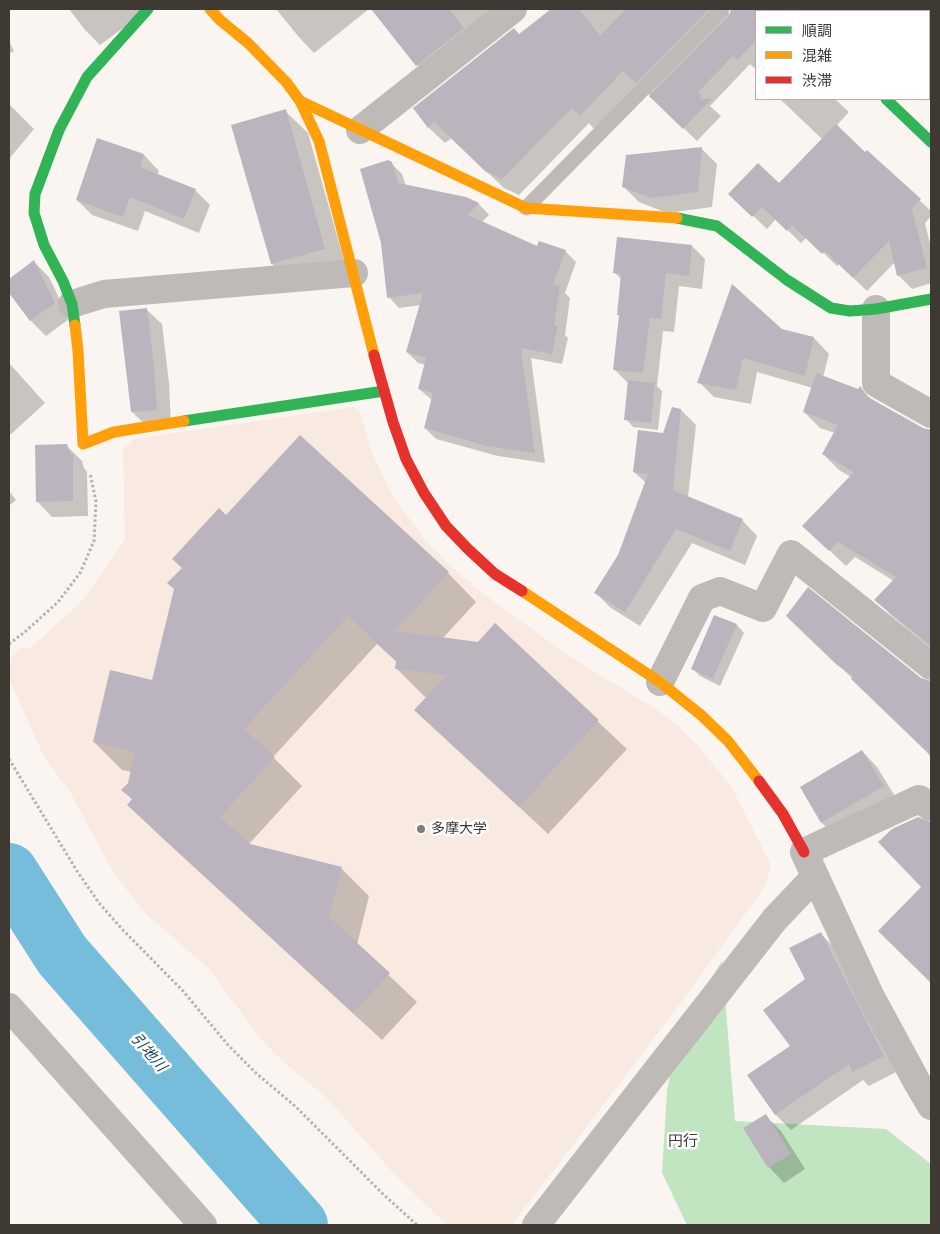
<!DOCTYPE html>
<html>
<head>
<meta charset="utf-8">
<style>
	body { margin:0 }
	#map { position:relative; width:940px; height:1234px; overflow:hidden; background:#faf5f0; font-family:"Sofia Sans Condensed","Noto Sans JP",sans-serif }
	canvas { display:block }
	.frame { position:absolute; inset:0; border:10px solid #3e3933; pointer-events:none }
	.legend { position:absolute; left:755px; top:10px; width:175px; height:90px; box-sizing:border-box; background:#fff; border:1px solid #b2b0ad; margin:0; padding:6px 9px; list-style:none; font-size:15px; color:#3e3933 }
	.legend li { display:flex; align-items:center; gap:10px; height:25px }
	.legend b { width:25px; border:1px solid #b2b0ad }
</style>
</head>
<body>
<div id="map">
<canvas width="940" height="1234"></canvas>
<div class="frame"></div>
<ul class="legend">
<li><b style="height:6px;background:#30b455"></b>順調</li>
<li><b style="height:6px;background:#ff9f0a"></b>混雑</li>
<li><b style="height:6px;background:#e5322d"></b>渋滞</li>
</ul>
</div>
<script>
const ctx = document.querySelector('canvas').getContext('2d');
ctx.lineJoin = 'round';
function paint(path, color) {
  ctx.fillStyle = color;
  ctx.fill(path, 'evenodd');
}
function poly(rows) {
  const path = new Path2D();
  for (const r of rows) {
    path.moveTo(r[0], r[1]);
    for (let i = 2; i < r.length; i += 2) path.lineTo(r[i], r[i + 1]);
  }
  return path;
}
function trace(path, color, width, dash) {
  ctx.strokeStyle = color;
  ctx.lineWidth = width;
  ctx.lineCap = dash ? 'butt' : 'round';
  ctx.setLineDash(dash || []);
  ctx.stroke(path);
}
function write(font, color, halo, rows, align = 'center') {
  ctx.font = font + ' "Sofia Sans Condensed","Noto Sans JP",sans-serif';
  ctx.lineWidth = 5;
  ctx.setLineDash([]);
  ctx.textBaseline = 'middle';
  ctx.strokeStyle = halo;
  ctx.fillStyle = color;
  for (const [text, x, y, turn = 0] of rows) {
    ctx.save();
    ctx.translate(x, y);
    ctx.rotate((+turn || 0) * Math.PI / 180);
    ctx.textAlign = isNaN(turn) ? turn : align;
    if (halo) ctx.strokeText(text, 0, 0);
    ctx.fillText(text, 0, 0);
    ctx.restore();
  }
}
const education = poly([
	[354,407,360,412,372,453,392,495,427,542,453,568,481,592,569,656,659,711,679,727,697,745,731,786,771,865,766,885,680,1004,512,1225,447,1225,396,1176,326,1097,287,1065,263,1042,209,969,146,914,115,875,70,792,44,757,9,678,9,660,23,646,28,650,82,601,125,540,123,450,134,439]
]);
const forest = poly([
	[722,961,735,1121,886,1129,931,1164,931,1225,687,1225,662,1173,667,1091,679,1028]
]);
const shadow = poly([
	[69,9,149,9,100,45,85,30],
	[276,9,369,9,314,53,298,36],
	[372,9,506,9,433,82,417,65],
	[553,9,724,9,733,17,742,9,751,9,756,14,756,66,754,68,750,64,710,106,721,116,697,141,641,87,597,132,589,123,519,195,504,188,452,138,445,143,428,127,520,35],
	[884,9,925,9,927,11,884,11],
	[929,13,931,15,931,80,929,77],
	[9,41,14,51,9,54],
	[780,99,835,99,849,112,836,126,865,154,868,152,931,211,931,216,925,223,931,248,931,283,912,289,898,275,895,262,867,291,839,264,837,266,807,237,801,243,776,219,767,229,730,194,779,185,823,140],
	[9,104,34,129,9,159],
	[285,111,308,133,347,271,294,286,272,264],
	[97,140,144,155,159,171,157,175,195,190,210,205,199,233,145,211,138,231,92,215,77,200],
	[702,149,717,164,712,207,667,213,639,202,624,187],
	[391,163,402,174,406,186,465,198,479,204,489,215,482,222,538,247,565,251,576,262,565,293,570,298,565,335,568,338,562,364,531,358,545,463,498,456,436,439,425,428,432,400,419,389,426,365,418,363,407,352,421,305,399,308,389,297],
	[692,246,705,259,702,289,679,286,674,332,663,331,657,386,662,391,658,430,633,427,626,419,628,383,615,370,620,317,618,315,622,280,614,272],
	[34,262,49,277,69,319,46,336,31,321,9,290,9,280],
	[146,309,162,324,169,383,171,424,148,427,132,412],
	[781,330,814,338,829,354,823,377,859,390,860,388,873,401,923,429,931,430,931,648,892,616,876,600,894,581,855,557,846,566,804,526,851,477,839,470,823,454,835,433,820,428,804,412,813,388,757,372,751,404,714,397,699,382],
	[9,363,45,403,9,436],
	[681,410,696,425,688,497,742,520,757,536,745,565,692,543,640,626,611,608,596,593,619,555,646,483,634,472],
	[300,437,448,573,476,602,442,639,478,643,495,625,627,749,548,834,416,710,428,697,425,697,397,669,397,662,377,644,273,757,302,786,248,845,341,868,369,896,357,945,417,1002,382,1040,157,833,129,805,133,800,129,784,132,772,122,770,94,742,153,682,226,517],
	[67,446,82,461,84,468,87,472,88,516,52,517,37,501],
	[9,491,16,500,9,506],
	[715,617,737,625,744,633,720,686,700,676,693,669],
	[804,632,928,683,931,682,931,758,924,747],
	[862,751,877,767,898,801,837,838,822,823,801,788],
	[922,821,931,823,931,982,880,931,923,887],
	[821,934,836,949,898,1071,869,1086,863,1080,791,1130,776,1115,749,1075,792,1046,806,979],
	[766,1116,781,1131,805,1169,784,1183,769,1167,745,1129]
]);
const river = poly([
	[9,872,62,955,299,1225]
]);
const building = poly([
	[371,9,449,9,464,28,416,66],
	[551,9,579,9,600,36,626,9,709,9,636,83,623,71,580,116,572,108,502,179,486,172,434,122,428,128,413,108,514,28,519,34],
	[731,9,756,9,756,40,737,60,733,56,698,92,702,96,699,99,712,99,683,129,649,96,729,16],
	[286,109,325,249,271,264,231,125],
	[836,124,865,152,867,150,921,199,912,209,927,268,897,276,889,241,853,278,825,251,822,254,792,225,787,231,762,207,752,217,728,194,758,163,779,183],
	[97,138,144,154,140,167,196,189,184,219,130,197,123,217,76,200],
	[702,147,698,192,651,198,622,187,626,155],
	[388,160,392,162,398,183,466,197,479,203,468,215,537,246,539,241,566,250,553,285,560,286,554,326,558,326,552,354,521,348,535,453,486,446,424,428,433,393,418,389,426,358,406,352,423,293,387,298,381,243,360,169],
	[617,237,692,245,689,276,666,273,661,319,650,318,643,373,613,370,619,315,617,315,621,274,613,273],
	[34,260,55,303,30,321,9,293,9,279],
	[732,284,782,329,814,337,805,376,743,358,736,390,697,383],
	[147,308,154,367,157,410,131,412,119,311],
	[816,373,858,389,860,386,868,397,923,428,931,430,931,646,874,600,896,577,838,542,829,551,802,526,854,472,822,454,838,425,803,412],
	[628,380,655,383,651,423,624,420],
	[672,407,681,409,673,490,743,519,730,551,676,529,625,612,594,593,618,555,648,474,633,472,638,430,663,433],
	[300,435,449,572,395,631,478,642,495,623,599,720,519,807,414,710,447,675,395,669,396,661,348,616,244,729,275,757,220,817,250,844,342,867,329,917,390,973,353,1013,127,805,132,799,121,790,128,783,135,752,93,742,110,670,152,680,174,589,167,583,182,568,172,559,219,508,226,515],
	[67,444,69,451,73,455,73,501,36,502,35,445],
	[808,587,921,678,931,681,931,756,851,679,853,676,837,665,786,616],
	[714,615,737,624,713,679,691,669],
	[862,750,884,786,821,823,800,787],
	[918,817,931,822,931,983,878,931,921,887,878,842,892,829],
	[821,932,884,1056,853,1072,849,1064,775,1115,747,1075,790,1046,763,1010,805,979,789,948],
	[766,1114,791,1154,768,1168,743,1128]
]);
const path = poly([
	[9,644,26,631,58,602,80,573,94,541,96,501,90,473],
	[9,759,77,871,99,903,122,929,183,991,228,1045,257,1074,295,1106,383,1194,417,1225]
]);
const lane = poly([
	[526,208,722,9]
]);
const street = poly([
	[866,11,868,9],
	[360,130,513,9],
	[72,304,104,294,354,273],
	[876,309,876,383,931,414],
	[660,682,702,598,720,591,763,608,791,554,931,666],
	[931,807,919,799,804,852,871,997,918,1084,931,1106],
	[9,1007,203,1225],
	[536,1225,775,919,815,877]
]);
const fast = poly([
	[886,99,931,142],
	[677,218,717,226,787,280,831,308,850,311,876,309,931,299],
	[75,325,72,304,63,281,44,245,34,213,35,194,59,130,87,77,148,9],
	[184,421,384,391]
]);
const slow = poly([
	[210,9,220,20,248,43,287,83,300,101,319,141,374,355],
	[300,101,526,208,677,218],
	[75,325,78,351,83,444,114,432,184,421],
	[522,591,660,682,701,715,728,741,759,781]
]);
const jam = poly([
	[794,9,796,11],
	[374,355,393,422,406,459,424,493,446,526,468,549,495,574,522,591],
	[759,781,783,814,804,852]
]);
const markers = [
	[421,829,5,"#807b75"]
];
const poiNames = [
	["多摩大学",431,829]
];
const waterNames = [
	["引地川",148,1053,49]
];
const neighbourhoodNames = [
	["円行",683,1142]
];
paint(education, '#f9eae1');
paint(forest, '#c0e5c0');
paint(shadow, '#0003');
trace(river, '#75bdda', 58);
paint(building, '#bbb4bf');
trace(path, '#b5b2af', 3, [2.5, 2.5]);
trace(lane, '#bebab8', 15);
trace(street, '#bebab8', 28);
trace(fast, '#30b455', 11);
trace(slow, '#ff9f0a', 11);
trace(jam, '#e5322d', 11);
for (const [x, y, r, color] of markers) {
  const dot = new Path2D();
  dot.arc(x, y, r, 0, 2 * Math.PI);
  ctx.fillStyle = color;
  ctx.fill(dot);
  trace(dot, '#fff', 2);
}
write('14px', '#3e3933', '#fff', poiNames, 'left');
write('italic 15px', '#1d485b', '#fff', waterNames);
write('15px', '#3e3933', '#fff', neighbourhoodNames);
</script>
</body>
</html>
